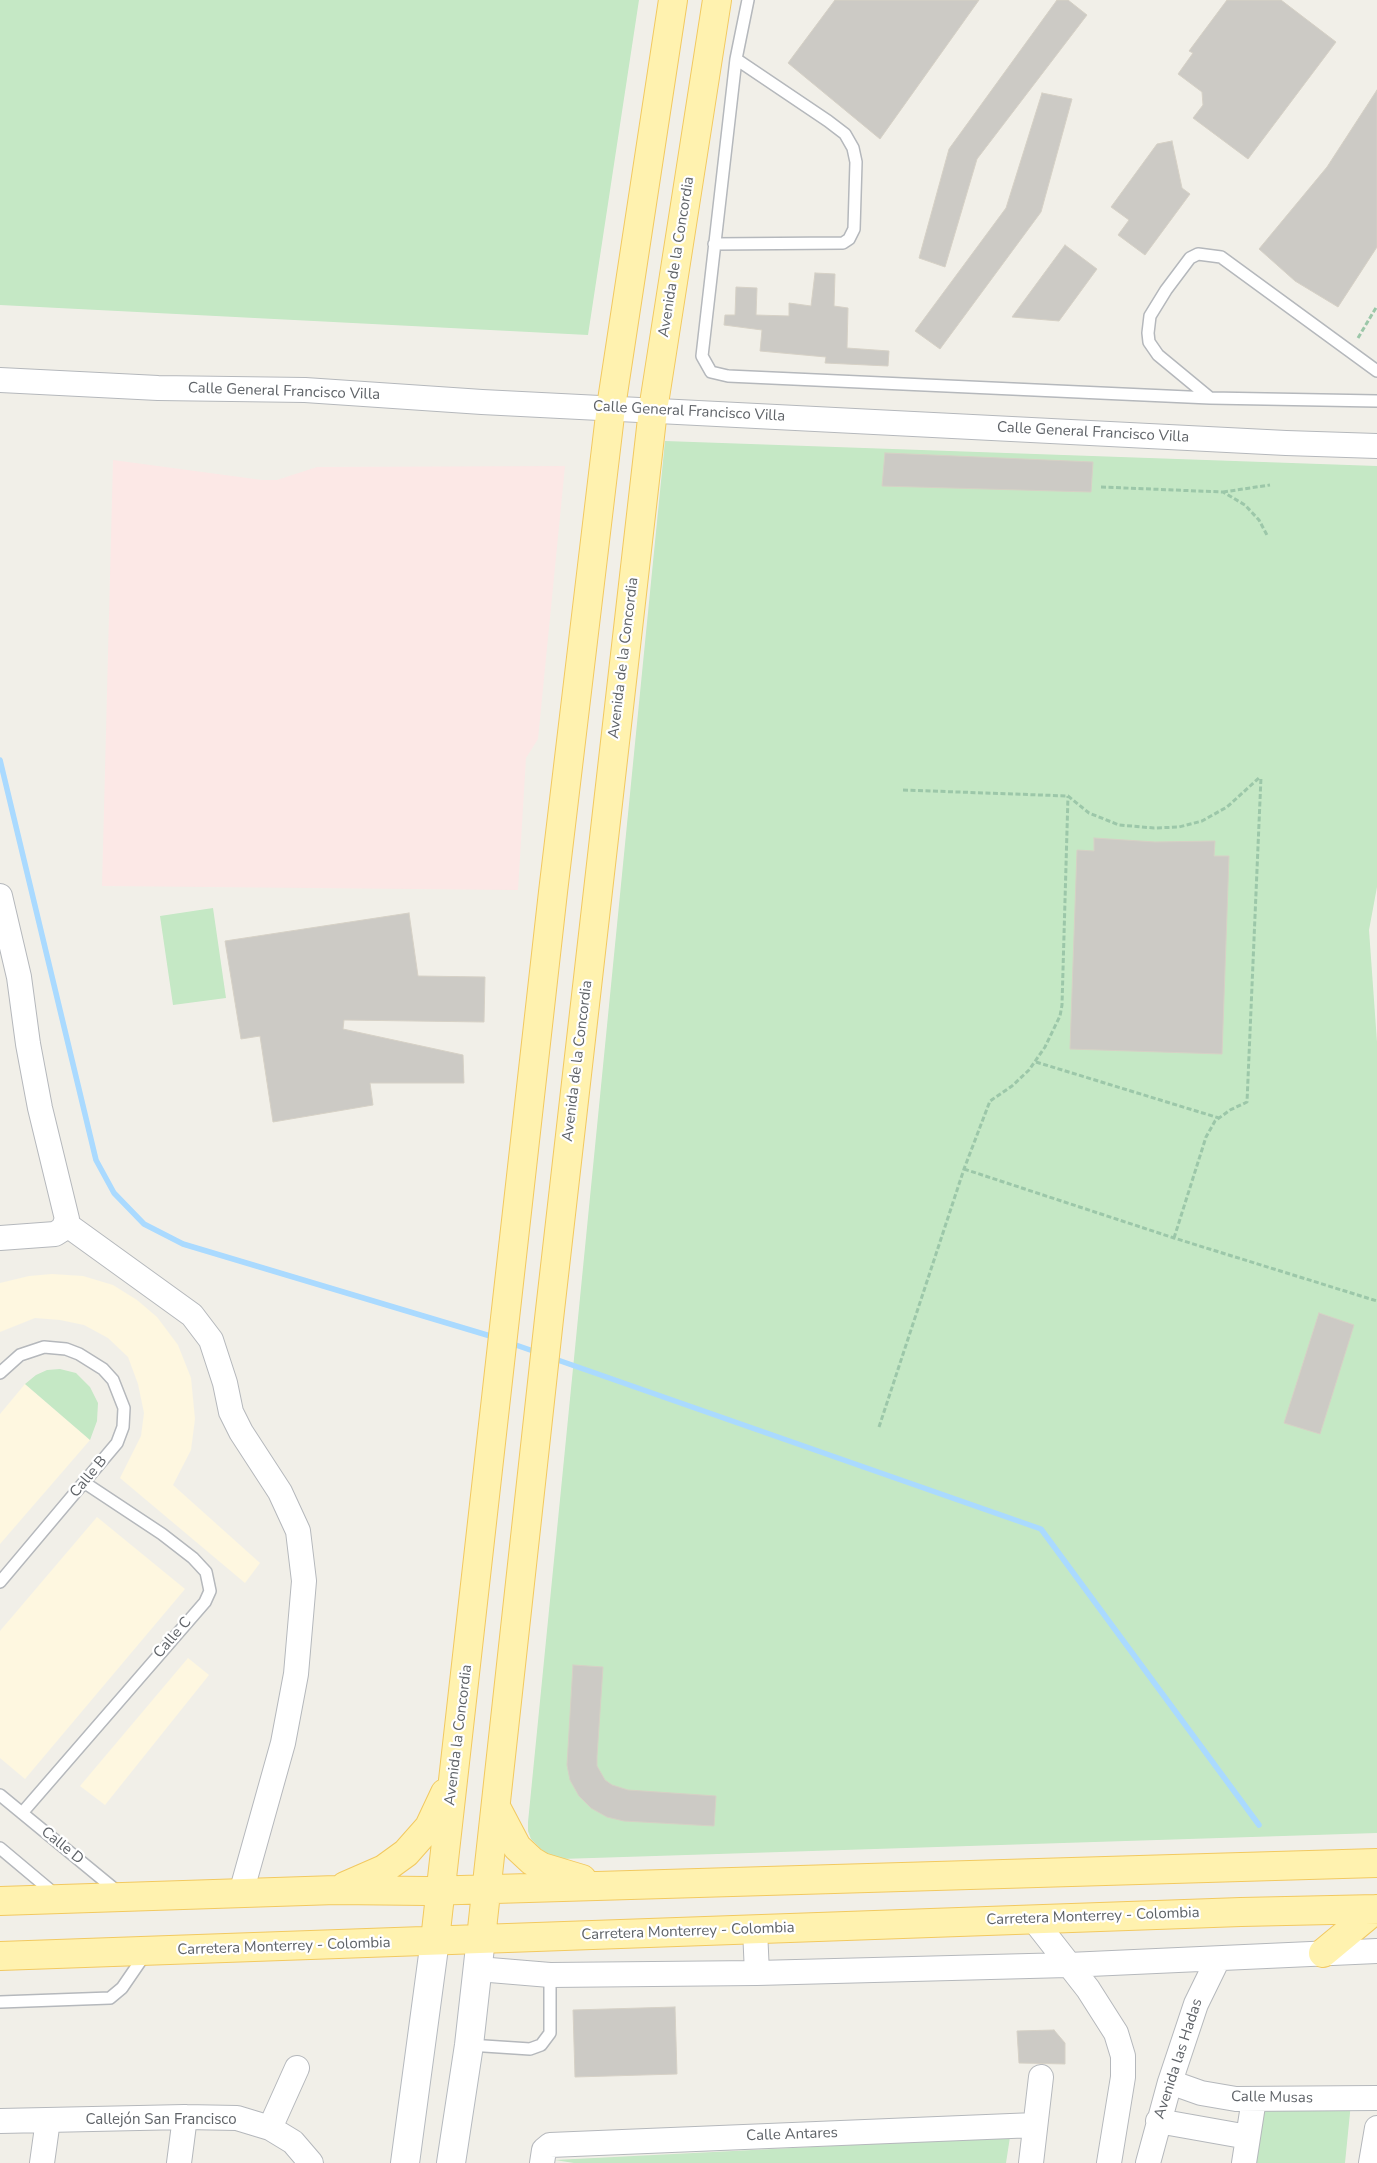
<!DOCTYPE html>
<html>
<head>
<meta charset="utf-8">
<style>
	body { margin:0 }
	canvas { display:block; background:#f1efe8 }
</style>
</head>
<body>
<canvas width="1377" height="2163"></canvas>
<script>
const ctx = document.querySelector('canvas').getContext('2d');
ctx.lineJoin = 'round';
function paint(path, color) {
  ctx.fillStyle = color;
  ctx.fill(path, 'evenodd');
}
function poly(rows) {
  const path = new Path2D();
  for (const r of rows) {
    path.moveTo(r[0], r[1]);
    for (let i = 2; i < r.length; i += 2) path.lineTo(r[i], r[i + 1]);
  }
  return path;
}
function trace(path, color, width, dash) {
  ctx.strokeStyle = color;
  ctx.lineWidth = width;
  ctx.lineCap = dash ? 'butt' : 'round';
  ctx.setLineDash(dash || []);
  ctx.stroke(path);
}
function write(font, color, halo, rows, align = 'center') {
  ctx.font = font + ' "Nunito Sans",sans-serif';
  ctx.lineWidth = 4.5;
  ctx.setLineDash([]);
  ctx.textBaseline = 'middle';
  ctx.strokeStyle = halo;
  ctx.fillStyle = color;
  for (const [text, x, y, turn = 0] of rows) {
    ctx.save();
    ctx.translate(x, y);
    ctx.rotate((+turn || 0) * Math.PI / 180);
    ctx.textAlign = isNaN(turn) ? turn : align;
    if (halo) ctx.strokeText(text, 0, 0);
    ctx.fillText(text, 0, 0);
    ctx.restore();
  }
}
const commercial = poly([
	[52,1274,83,1276,113,1285,137,1300,157,1317,178,1345,191,1378,195,1419,191,1450,173,1485,260,1563,245,1583,120,1478,141,1436,144,1413,138,1384,128,1357,108,1338,84,1325,60,1320,35,1318,0,1332,0,1283,29,1276],
	[25,1384,90,1440,0,1544,0,1414],
	[97,1517,185,1589,25,1779,0,1758,0,1631],
	[188,1658,209,1675,105,1805,80,1786]
]);
const medical = poly([
	[113,460,262,480,277,480,317,467,565,466,538,739,526,758,518,890,102,886]
]);
const green = poly([
	[0,0,639,0,588,335,0,305],
	[665,441,1377,466,1377,887,1369,930,1377,1042,1377,1833,561,1859,545,1853,531,1839,528,1831,528,1822],
	[213,908,226,998,173,1005,160,916],
	[60,1369,76,1373,90,1387,98,1403,97,1421,90,1440,25,1384,36,1375,47,1370],
	[1351,2103,1345,2163,1256,2163,1263,2107],
	[1010,2137,1006,2163,574,2163,555,2160]
]);
const stream = poly([
	[0,760,96,1160,114,1193,144,1224,183,1244,497,1338],
	[510,1343,539,1353],
	[552,1358,1041,1529,1259,1825]
]);
const building = poly([
	[835,0,979,0,880,139,788,63,835,0],
	[1057,0,1068,0,1087,15,977,159,945,267,919,258,949,149,1057,0],
	[1227,0,1281,0,1336,42,1248,159,1193,118,1203,105,1202,92,1178,74,1193,53,1189,51,1227,0],
	[1377,90,1377,247,1338,307,1295,281,1259,249,1327,167,1377,90],
	[1042,93,1072,99,1041,212,940,349,915,331,1006,208,1042,93],
	[1172,141,1182,188,1190,194,1145,255,1118,235,1129,220,1111,207,1157,144,1172,141],
	[1065,245,1097,269,1059,321,1012,317,1065,245],
	[815,273,835,274,834,306,848,308,847,348,889,351,888,366,825,363,826,357,760,351,762,330,724,325,725,315,735,315,736,287,757,288,756,315,789,316,789,303,811,306,815,273],
	[885,453,1093,462,1091,492,882,486,885,453],
	[1094,838,1155,842,1215,841,1214,856,1229,856,1222,1054,1070,1049,1077,850,1094,851,1094,838],
	[409,913,418,976,485,977,484,1022,344,1020,343,1029,463,1055,464,1083,370,1083,373,1105,273,1122,260,1036,241,1039,225,941,409,913],
	[1319,1313,1354,1325,1320,1434,1284,1423,1319,1313],
	[573,1665,603,1667,597,1756,597,1766,605,1780,612,1785,628,1790,716,1796,714,1826,624,1821,607,1817,591,1808,579,1796,570,1780,567,1765,573,1665],
	[675,2007,677,2074,575,2077,573,2010,675,2007],
	[1054,2030,1065,2043,1065,2064,1019,2063,1017,2031,1054,2030]
]);
const path = poly([
	[1358,338,1377,306],
	[1101,487,1223,492,1245,505,1259,520,1268,537],
	[1223,492,1270,485],
	[903,790,1068,796,1089,813,1119,825,1154,828,1179,827,1202,821,1227,807,1260,777],
	[1036,1062,1219,1118],
	[964,1169,1174,1238,1377,1301],
	[1174,1238,1206,1137,1215,1121,1230,1110,1247,1102,1261,777],
	[879,1427,964,1169,990,1101,1012,1086,1029,1070,1045,1047,1060,1016,1062,1005,1068,796]
]);
const lane = poly([
	[748,0,736,59,702,356,711,372,728,376,1210,398,1377,401],
	[714,244,843,243,849,239,854,229,856,162,853,148,845,134,828,121,736,59],
	[1210,398,1158,355,1149,342,1148,333,1150,316,1166,290,1190,258,1198,254,1221,257,1377,371],
	[0,1373,20,1355,44,1347,66,1349,79,1354,103,1369,113,1380,124,1408,123,1427,117,1443,0,1582],
	[0,1795,118,1892],
	[22,1813,205,1602,210,1591,206,1572,193,1558,162,1534,85,1483],
	[0,1848,56,1895],
	[0,2002,110,1998,122,1988,146,1953],
	[469,2045,530,2049,541,2045,550,2033,550,1975]
]);
const street = poly([
	[0,380,158,388,305,390,482,402,1286,443,1377,446],
	[0,896,19,977,28,1044,40,1108,67,1219,63,1229,55,1234,0,1238],
	[66,1224,192,1315,211,1340,225,1383,231,1412,241,1432,280,1492,298,1531,304,1581,296,1674,283,1743,241,1893],
	[1034,1920,1088,1989,1116,2033,1123,2056,1123,2077,1109,2163],
	[755,1930,757,1973],
	[478,1969,550,1975,757,1973,1068,1965,1377,1951],
	[1170,2082,1201,2093,1236,2099,1377,2098],
	[0,2121,185,2117,237,2118,270,2128,293,2142,311,2163],
	[1158,2121,1248,2137],
	[270,2128,297,2068],
	[42,2163,48,2120],
	[179,2163,185,2117],
	[542,2163,544,2150,550,2145,1035,2125],
	[1031,2163,1041,2077],
	[1148,2163,1170,2082,1196,2004,1218,1959],
	[1244,2163,1254,2099],
	[1371,2163,1377,2128]
]);
const secondary = poly([
	[405,2163,435,1940],
	[451,2163,469,2045,481,1938]
]);
const primary = poly([
	[496,1807,517,1847,532,1861,542,1867,582,1879],
	[345,1886,384,1869,406,1853,429,1827,445,1793],
	[0,1901,336,1890,427,1891,1377,1863],
	[481,1938,549,1319,653,410,717,0],
	[435,1940,553,892,611,407,673,0],
	[1323,1953,1376,1909],
	[0,1956,1241,1912,1377,1909]
]);
const streetNames = [
	["Avenida de la Concordia",677,257,-81],
	["Calle General Francisco Villa",284,392,2],
	["Calle General Francisco Villa",689,412,3],
	["Calle General Francisco Villa",1093,433,3],
	["Avenida de la Concordia",624,658,-83],
	["Avenida de la Concordia",578,1061,-83],
	["Calle B",89,1477,-50],
	["Calle C",173,1638,-49],
	["Avenida la Concordia",459,1735,-83],
	["Calle D",62,1846,39],
	["Carretera Monterrey - Colombia",1093,1917,-2],
	["Carretera Monterrey - Colombia",688,1932,-2],
	["Carretera Monterrey - Colombia",284,1947,-2],
	["Avenida las Hadas",1179,2059,-72],
	["Calle Musas",1272,2098,1],
	["Callejón San Francisco",161,2120],
	["Calle Antares",792,2135,-2]
];
paint(commercial, '#fef7e0');
paint(medical, '#fce8e6');
paint(green, '#c5e8c5');
trace(stream, '#aadaff', 5.5);
paint(building, '#cccac5');
trace(building, '#d6d1c6', 1);
trace(lane, '#b5b8bc', 14);
trace(street, '#b5b8bc', 26);
trace(secondary, '#b6babf', 30);
trace(primary, '#f2c960', 30);
trace(path, '#9cc7a9', 3, [5, 2.5]);
trace(lane, '#fff', 11);
trace(street, '#fff', 24);
trace(secondary, '#fff', 28);
trace(primary, '#fff2af', 28);
write('15px', '#5f6368', '#fff', streetNames);
</script>
</body>
</html>
